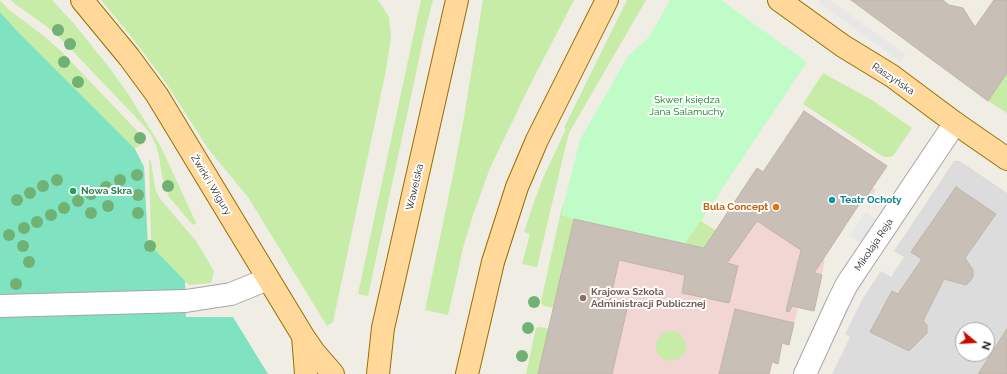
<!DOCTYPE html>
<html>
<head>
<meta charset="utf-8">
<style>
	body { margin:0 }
	#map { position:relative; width:1007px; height:374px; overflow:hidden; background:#f0ede4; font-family:Raleway,sans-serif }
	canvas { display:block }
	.north { position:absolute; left:955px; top:322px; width:40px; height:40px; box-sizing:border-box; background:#fff; border:1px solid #a5a5a5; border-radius:50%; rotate:108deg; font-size:11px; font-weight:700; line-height:16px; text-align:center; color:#1f1f1f }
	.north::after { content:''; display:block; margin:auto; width:14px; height:18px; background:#cd0a00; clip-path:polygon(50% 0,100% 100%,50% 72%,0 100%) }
</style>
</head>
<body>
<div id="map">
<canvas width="1007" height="374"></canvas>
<div class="north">N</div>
</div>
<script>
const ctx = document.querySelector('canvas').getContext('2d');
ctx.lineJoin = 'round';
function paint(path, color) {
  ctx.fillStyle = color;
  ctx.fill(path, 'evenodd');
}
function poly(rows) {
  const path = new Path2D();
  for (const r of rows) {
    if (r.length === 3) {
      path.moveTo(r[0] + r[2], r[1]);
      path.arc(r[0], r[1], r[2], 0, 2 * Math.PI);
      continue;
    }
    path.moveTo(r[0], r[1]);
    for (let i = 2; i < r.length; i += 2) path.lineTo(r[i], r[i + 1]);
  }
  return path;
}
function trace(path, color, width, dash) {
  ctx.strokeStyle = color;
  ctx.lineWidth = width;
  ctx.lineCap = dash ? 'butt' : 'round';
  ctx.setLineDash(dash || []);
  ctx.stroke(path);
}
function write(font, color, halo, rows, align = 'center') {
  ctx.font = font + ' Raleway,sans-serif';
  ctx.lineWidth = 4;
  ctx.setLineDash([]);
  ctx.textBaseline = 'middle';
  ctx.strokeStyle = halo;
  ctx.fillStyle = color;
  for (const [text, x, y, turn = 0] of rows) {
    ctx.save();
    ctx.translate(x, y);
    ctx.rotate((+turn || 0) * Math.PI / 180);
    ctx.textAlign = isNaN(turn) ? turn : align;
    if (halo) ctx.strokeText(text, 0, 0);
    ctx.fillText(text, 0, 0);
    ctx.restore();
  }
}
const residential = poly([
	[954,161,960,161,1007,193,1007,374,832,374,850,337,845,334,863,298,881,271,891,277,904,257,894,251],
	[963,330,987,330,987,354,963,354]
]);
const commercial = poly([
	[804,111,887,166,872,187,876,190,867,203,862,200,825,257,822,275,814,311,798,308,789,345,782,343,778,364,772,362,769,374,538,374,574,219,617,228,616,230,624,230,733,254,721,223,757,168,763,172]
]);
const grass = poly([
	[0,0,8,9,45,37,62,52,142,136,144,141,143,144,0,218],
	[11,0,52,0,75,25,112,71,130,97,160,145,196,223,193,225,169,197,162,176,159,156,156,145,151,135,145,127,66,44,50,29,15,4],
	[101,0,377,0,380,3,389,17,391,37,386,70,333,322,327,326,248,197,209,150,166,83,130,35],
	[421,0,433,0,425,31,368,296,358,294],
	[483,0,574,0,530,85,490,168,473,215,463,248,448,315,425,310,453,175,464,117],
	[627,0,646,0,569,133,565,149,537,267,522,264,530,234,524,232,534,202,543,178,566,129,564,128],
	[823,73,872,100,912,128,893,156,890,157,886,157,882,156,803,104],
	[1007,73,1007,113,988,101],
	[149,160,151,161,155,188,157,193,161,200,196,241,214,271,211,283,189,285,185,281,0,231,142,163,144,167,148,241,151,241],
	[739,162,701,221,739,246,733,254,624,230,616,231,616,228,574,219,554,308,544,306,542,304,541,301,562,207],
	[541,327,549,329,538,374,526,374,536,328],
	[671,346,15]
]);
const park = poly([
	[670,0,721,0,807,62,685,244,624,230,616,231,616,228,574,219,561,215,580,140,628,56,649,37]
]);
const pitch = poly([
	[0,12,15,29,135,149,144,167,148,253,154,249,185,281,186,317,233,317,268,374,0,374]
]);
const parking = poly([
	[819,0,830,0,906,55,901,62,818,2],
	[935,162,941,165,890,243,884,239],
	[866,212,880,222,864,246,850,236],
	[862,272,868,276,857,294,841,327,834,324]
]);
const building = poly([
	[851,0,943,0,949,5,963,8,975,27,994,0,1007,0,1007,73,988,101,851,0],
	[804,111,887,166,864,200,862,200,814,273,822,275,814,311,792,306,789,312,786,311,801,250,757,221,727,263,738,266,729,303,682,293,685,275,619,260,609,305,627,309,612,374,538,374,574,219,704,248,757,168,763,172,804,111],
	[956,187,996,214,965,258,973,270,973,276,971,280,966,285,944,279,923,321,927,325,927,333,909,351,870,332,892,291,898,294,922,259,911,252,956,187],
	[735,309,794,323,789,345,782,343,778,364,772,362,769,374,719,374,735,309],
	[1007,329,1007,374,978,374,1007,329]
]);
const minor = poly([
	[0,306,186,301,231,294,268,279],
	[805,374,838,302,847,284,955,123]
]);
const major = poly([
	[82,0,129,57,157,95,303,336,314,352,333,374],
	[779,0,843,46,892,76,955,123,1007,159],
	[303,336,306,374],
	[378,374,383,328,457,0],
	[467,374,493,262,517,187,537,140,607,0]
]);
const trees = [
	[58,30],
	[70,44],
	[64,62],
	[78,82],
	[140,138],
	[137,175],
	[57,180],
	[120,180],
	[43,186],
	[168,186],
	[106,187],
	[30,193],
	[91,194],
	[138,195],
	[17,200],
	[78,201],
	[108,206],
	[64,208],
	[91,213],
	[138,213],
	[51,215],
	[37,222],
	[24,228],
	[9,235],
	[23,246],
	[150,246],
	[29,262],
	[16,284],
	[534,302],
	[528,328],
	[522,356]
];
const markers = [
	[73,191,4,"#2e9e5b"],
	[832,200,4,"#0f9aa8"],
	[776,207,4,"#e8710a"],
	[583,298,4,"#8d6e63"]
];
const streetNames = [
	["Raszyńska",893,79,34],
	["Żwirki i Wigury",211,185,59],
	["Wawelska",415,187,-77],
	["Mikołaja Reja",874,245,-56]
];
const parkNames = [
	["Skwer księdza",687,100],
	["Jana Salamuchy",687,112]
];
const leisureNames = [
	["Nowa Skra",81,191]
];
const cultureNames = [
	["Teatr Ochoty",840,200]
];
const foodNames = [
	["Bula Concept",768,207]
];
const educationNames = [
	["Krajowa Szkoła",591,292],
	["Administracji Publicznej",591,304]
];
paint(residential, '#dddcdc');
paint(commercial, '#f1d6d3');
paint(grass, '#c6eca8');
paint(park, '#c0fcc7');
paint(pitch, '#7fe2c1');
paint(parking, '#e7e7e7');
paint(building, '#c8bfb7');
trace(building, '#c2b4a6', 1);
trace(minor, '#a6a6a6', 24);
trace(major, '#996e00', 24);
trace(minor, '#fff', 22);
trace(major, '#ffd89a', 22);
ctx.fillStyle = '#70b273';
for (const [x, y] of trees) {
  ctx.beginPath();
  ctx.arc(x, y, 6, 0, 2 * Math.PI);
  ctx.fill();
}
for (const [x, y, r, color] of markers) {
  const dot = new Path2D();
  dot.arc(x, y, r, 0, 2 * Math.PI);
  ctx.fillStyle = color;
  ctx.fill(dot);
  trace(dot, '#fff', 1.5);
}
write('10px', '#1f1f1f', '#fff', streetNames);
write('10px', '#078217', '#fff', parkNames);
write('bold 10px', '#27864d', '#fff', leisureNames, 'left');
write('bold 10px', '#0d838f', '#fff', cultureNames, 'left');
write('bold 10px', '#c56008', '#fff', foodNames, 'right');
write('bold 10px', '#785e54', '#fff', educationNames, 'left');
</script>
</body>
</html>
